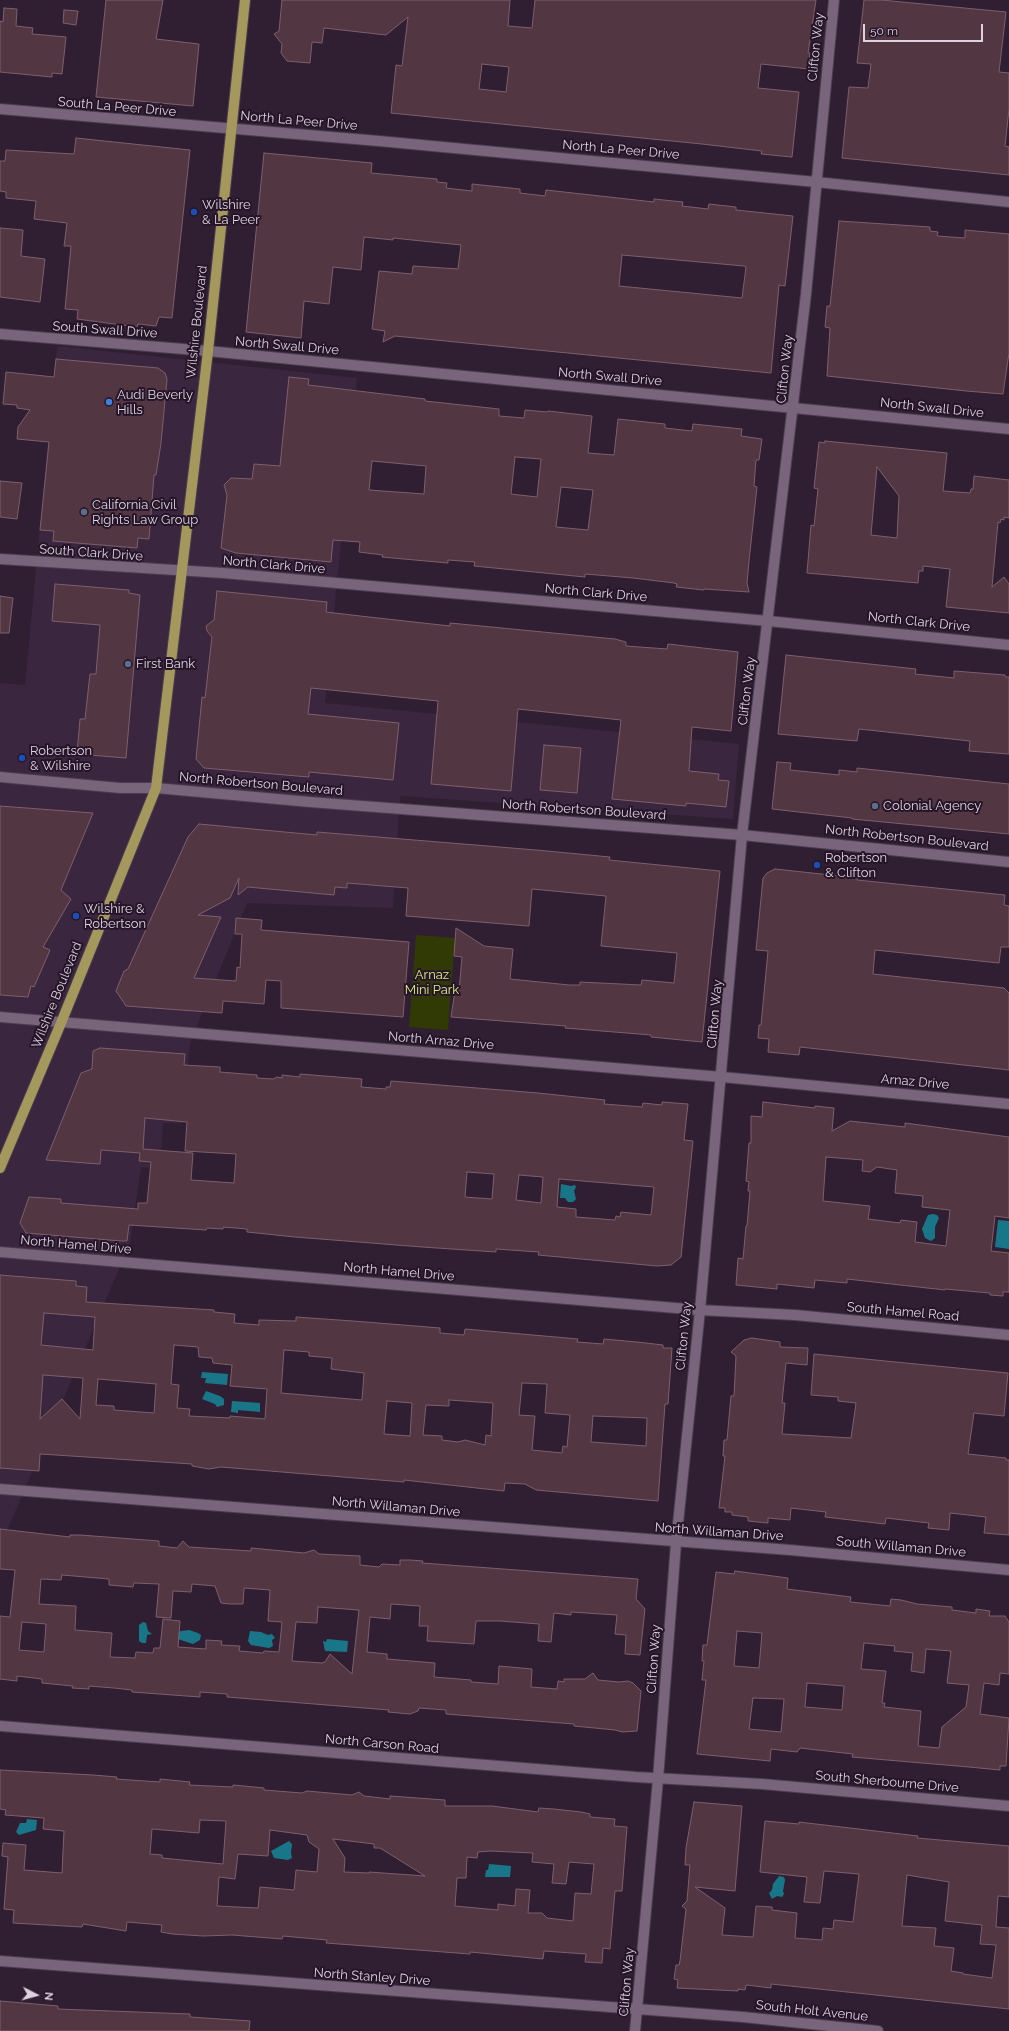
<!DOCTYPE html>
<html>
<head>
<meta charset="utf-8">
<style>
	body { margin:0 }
	#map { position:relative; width:1009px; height:2031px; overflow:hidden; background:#301f33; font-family:Raleway,sans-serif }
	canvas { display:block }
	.north { position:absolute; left:16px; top:1975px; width:40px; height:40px; -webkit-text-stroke:3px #261529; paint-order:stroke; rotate:96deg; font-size:11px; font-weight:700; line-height:16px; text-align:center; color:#ddd2df }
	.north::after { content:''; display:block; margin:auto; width:14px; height:18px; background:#ddd2df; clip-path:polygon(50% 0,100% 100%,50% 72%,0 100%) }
	.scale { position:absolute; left:863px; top:24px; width:120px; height:18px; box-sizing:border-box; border:2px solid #ddd2df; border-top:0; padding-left:5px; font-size:12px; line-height:14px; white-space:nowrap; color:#ddd2df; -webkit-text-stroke:3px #261529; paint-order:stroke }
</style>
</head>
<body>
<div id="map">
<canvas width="1009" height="2031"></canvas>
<div class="north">N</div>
<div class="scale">50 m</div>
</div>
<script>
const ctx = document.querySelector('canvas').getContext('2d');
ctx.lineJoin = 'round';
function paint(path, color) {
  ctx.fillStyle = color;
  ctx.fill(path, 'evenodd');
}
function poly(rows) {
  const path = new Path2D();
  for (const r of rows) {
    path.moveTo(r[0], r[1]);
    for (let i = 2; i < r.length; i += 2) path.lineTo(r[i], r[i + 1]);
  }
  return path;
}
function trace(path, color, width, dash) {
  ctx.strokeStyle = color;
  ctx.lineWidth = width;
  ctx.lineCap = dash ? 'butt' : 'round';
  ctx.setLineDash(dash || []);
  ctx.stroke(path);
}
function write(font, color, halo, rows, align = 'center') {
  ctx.font = font + ' Raleway,sans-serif';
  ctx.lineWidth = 4;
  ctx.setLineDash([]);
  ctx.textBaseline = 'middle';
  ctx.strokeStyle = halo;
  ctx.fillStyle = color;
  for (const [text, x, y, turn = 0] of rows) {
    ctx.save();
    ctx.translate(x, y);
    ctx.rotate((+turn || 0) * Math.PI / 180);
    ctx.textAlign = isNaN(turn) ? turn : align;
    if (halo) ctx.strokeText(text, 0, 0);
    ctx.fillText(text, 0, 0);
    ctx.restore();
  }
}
const built = poly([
	[57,346,357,378,325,703,739,744,733,819,400,796,393,908,247,903,190,1043,183,1123,163,1123,160,1169,141,1167,130,1243,0,1547,0,683,25,685]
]);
const green = poly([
	[416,935,455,938,448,1030,409,1027]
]);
const water = poly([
	[561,1184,571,1186,575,1185,576,1187,574,1191,576,1199,573,1202,568,1202,565,1198,560,1198],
	[933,1214,937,1215,939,1218,935,1227,935,1238,931,1241,925,1238,922,1229,928,1215],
	[998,1220,1009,1221,1009,1249,995,1247],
	[202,1372,228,1374,227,1385,205,1383,206,1378,201,1378],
	[206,1391,220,1396,224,1399,224,1405,217,1407,215,1404,202,1399],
	[232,1401,260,1403,260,1412,238,1410,238,1413,231,1412],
	[143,1622,146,1623,148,1631,152,1634,147,1635,146,1643,142,1643,139,1641,139,1625],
	[181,1631,189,1630,198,1633,201,1635,200,1640,193,1644,178,1639,178,1633],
	[250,1631,261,1632,268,1635,272,1634,275,1638,272,1640,273,1646,269,1648,251,1645,248,1641],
	[327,1639,348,1641,347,1652,325,1651,323,1641,326,1642],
	[27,1819,37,1820,36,1830,19,1835,16,1832,20,1823,26,1823],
	[289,1841,292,1844,291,1853,292,1858,288,1860,274,1858,271,1851],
	[489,1864,511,1866,510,1877,485,1877,486,1870,488,1870],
	[779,1876,784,1877,785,1880,783,1891,784,1894,782,1897,777,1896,772,1899,769,1893,772,1890,773,1884]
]);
const building = poly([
	[106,0,163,0,156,39,199,44,193,106,96,97,106,0],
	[282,0,510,0,508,26,532,28,535,0,816,0,808,53,810,53,809,69,761,64,758,88,799,92,792,157,761,154,762,151,702,144,391,113,396,65,402,66,408,17,386,35,324,28,322,43,312,42,310,63,287,61,281,53,282,44,274,34,279,31,282,0],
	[482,64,509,67,506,92,479,89,482,64],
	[864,0,881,0,1006,12,999,72,1009,73,1009,109,1005,146,1009,147,1009,175,842,158,849,87,868,88,871,64,857,63,864,0],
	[4,8,17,9,16,26,33,28,32,34,66,37,62,74,52,73,52,77,0,72,0,21,3,22,4,8],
	[64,10,78,11,76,25,63,23,64,10],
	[76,138,190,150,172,318,159,317,156,326,138,324,137,327,77,319,78,310,65,309,71,246,64,246,67,223,34,219,36,201,6,198,6,192,0,191,0,161,5,161,6,150,74,154,76,138],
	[264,153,372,163,371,173,437,179,437,182,447,183,446,188,472,191,472,184,520,189,520,193,545,196,546,190,654,202,654,199,683,202,682,206,708,209,709,204,736,207,736,210,793,216,785,286,779,285,771,373,395,336,383,342,385,331,372,329,379,271,412,274,413,266,458,269,461,245,393,238,393,240,364,237,361,270,333,267,329,304,304,301,301,338,246,332,264,153],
	[622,255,744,266,746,267,742,298,619,286,622,255],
	[839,221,930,227,930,231,938,232,937,236,965,238,965,230,1009,234,1009,353,1003,394,966,391,827,376,830,328,825,327,827,306,830,306,839,221],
	[0,228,23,230,21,256,45,259,40,302,0,297,0,228],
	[56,359,158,368,165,373,167,379,161,443,156,475,154,475,149,539,138,538,137,548,53,541,54,531,40,530,49,442,17,439,18,427,30,410,17,408,17,405,3,404,6,372,54,377,56,359],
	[289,377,309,379,308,385,425,399,425,401,499,409,499,416,524,418,525,410,547,412,548,411,592,416,588,453,614,455,618,419,665,424,665,428,692,431,693,424,742,429,741,436,762,439,759,460,756,460,754,486,757,487,749,561,747,583,749,592,704,589,704,590,676,587,677,584,674,583,633,578,585,574,585,577,474,566,475,562,448,560,448,563,382,557,383,555,359,552,360,542,333,540,331,562,236,553,221,548,227,495,224,485,231,478,252,479,254,464,280,466,289,377],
	[515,457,541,459,537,497,511,494,515,457],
	[372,461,426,466,424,494,369,490,372,461],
	[561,487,593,490,588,530,556,527,561,487],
	[825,441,947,453,943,491,970,493,971,489,973,489,974,476,1009,480,1009,518,1004,517,1004,520,1001,519,1000,523,998,522,992,587,1004,577,1009,584,1009,613,946,607,950,569,923,566,923,571,919,571,918,583,807,573,811,525,814,526,818,489,814,488,819,442,825,443,825,441],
	[877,467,899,496,897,538,871,535,877,467],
	[0,481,22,483,17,519,0,517,0,481],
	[55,584,129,590,129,593,140,595,126,758,77,754,80,719,85,719,90,674,96,674,100,625,52,621,55,584],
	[217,591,327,602,326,612,369,617,450,626,450,623,615,639,626,642,626,646,667,649,668,644,738,652,731,731,692,727,689,771,719,774,718,780,729,781,726,807,686,803,686,806,612,799,621,720,518,709,511,791,431,784,438,701,311,688,308,714,399,723,393,780,309,772,309,777,204,768,196,759,202,697,205,698,212,637,207,631,206,626,214,620,217,591],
	[0,596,13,598,9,633,0,633,0,596],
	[786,655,916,669,915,674,954,678,954,671,1005,675,1005,677,1009,677,1009,754,969,751,970,741,859,729,857,741,778,734,786,655],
	[544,745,581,748,577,793,540,790,544,745],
	[777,762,791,763,790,770,839,775,839,770,857,772,857,768,1009,784,1009,834,852,819,852,818,772,809,777,762],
	[0,806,93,813,61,890,71,899,43,947,50,950,34,987,31,986,28,997,0,995,0,806],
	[199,824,317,835,317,832,536,850,610,857,609,860,639,863,720,871,702,1042,651,1037,651,1035,565,1028,566,1026,451,1017,455,991,459,991,462,957,454,956,456,928,484,946,513,949,510,979,569,985,580,985,580,982,641,985,642,980,674,983,677,953,601,946,606,896,532,889,529,926,406,916,408,888,347,883,347,888,335,887,334,895,248,887,238,895,239,878,230,898,198,915,221,917,194,978,236,981,237,967,240,968,242,934,235,934,236,918,262,920,261,930,409,942,403,1017,281,1008,281,981,266,980,264,1004,223,1001,222,1013,126,1006,116,991,124,971,128,969,188,837,199,824],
	[775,869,858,878,857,880,1005,895,1004,905,1009,906,1009,947,1001,947,999,963,875,950,873,974,1004,988,1009,993,1009,1070,800,1047,799,1055,768,1052,769,1039,758,1038,759,1025,761,1025,768,951,756,950,763,878,767,873,775,869],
	[100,1048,185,1054,184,1065,220,1067,220,1072,257,1075,257,1078,273,1079,277,1077,282,1078,282,1075,300,1077,300,1074,362,1079,361,1087,386,1089,386,1087,390,1087,391,1081,538,1093,605,1100,604,1104,642,1107,643,1103,662,1105,662,1102,688,1104,684,1140,693,1141,681,1257,671,1265,657,1266,538,1255,539,1252,496,1249,496,1252,422,1247,295,1237,247,1232,247,1229,223,1227,223,1229,207,1228,206,1230,129,1225,127,1241,121,1241,26,1233,20,1223,29,1197,61,1199,61,1203,138,1209,138,1203,147,1203,151,1162,139,1161,140,1153,101,1150,100,1164,46,1160,81,1073,92,1069,93,1051,100,1048],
	[145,1118,187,1122,185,1151,236,1154,234,1183,191,1180,193,1153,143,1149,145,1118],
	[467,1172,494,1174,492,1199,465,1197,467,1172],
	[519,1175,543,1177,541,1203,516,1200,519,1175],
	[559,1179,654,1187,651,1215,621,1212,620,1217,616,1216,615,1220,576,1217,576,1209,557,1207,559,1179],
	[763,1102,815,1108,815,1106,834,1108,832,1131,850,1121,905,1127,905,1123,1009,1137,1009,1218,995,1216,991,1251,1009,1253,1009,1292,1003,1292,1003,1296,990,1295,990,1293,945,1289,945,1290,847,1279,847,1283,815,1280,814,1288,777,1284,777,1289,736,1285,738,1258,743,1259,746,1226,747,1226,750,1191,748,1191,749,1182,746,1181,749,1143,751,1143,751,1116,762,1117,763,1102],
	[826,1157,863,1160,862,1171,870,1172,877,1167,897,1170,895,1193,923,1196,922,1207,950,1210,946,1246,915,1242,917,1222,901,1220,900,1223,868,1219,870,1206,823,1201,826,1157],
	[0,1275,76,1281,76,1286,87,1287,86,1302,214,1310,214,1312,235,1314,234,1323,259,1325,259,1320,296,1321,296,1317,353,1321,440,1328,440,1333,464,1335,465,1329,578,1339,577,1342,603,1344,604,1339,637,1342,663,1345,663,1348,672,1348,668,1404,665,1404,658,1501,536,1490,525,1484,505,1483,504,1491,404,1480,404,1482,221,1467,209,1469,192,1466,192,1464,56,1455,40,1454,39,1471,0,1468,0,1275],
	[44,1313,95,1317,93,1350,41,1345,44,1313],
	[174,1345,198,1347,199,1357,212,1358,213,1363,232,1365,230,1386,267,1389,265,1419,230,1416,230,1418,189,1416,190,1409,177,1408,179,1385,171,1384,174,1345],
	[284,1350,309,1352,309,1356,332,1358,331,1369,364,1373,362,1400,281,1393,284,1350],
	[43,1375,83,1378,80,1419,62,1399,40,1419,43,1375],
	[98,1379,156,1384,154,1413,114,1410,114,1406,96,1405,98,1379],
	[522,1383,547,1384,545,1413,570,1415,567,1447,563,1446,562,1453,532,1450,535,1416,519,1415,522,1383],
	[449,1400,493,1403,491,1436,486,1435,485,1445,465,1440,458,1442,442,1440,442,1436,423,1435,426,1405,449,1406,449,1400],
	[387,1401,412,1403,410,1436,384,1434,387,1401],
	[593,1416,647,1418,646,1446,591,1442,593,1416],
	[752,1338,780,1342,780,1347,808,1348,807,1365,786,1363,782,1403,785,1403,782,1434,851,1438,856,1403,838,1401,838,1397,811,1395,814,1354,1008,1373,1004,1416,974,1413,968,1454,1006,1458,1006,1460,1009,1460,1009,1535,984,1533,986,1517,950,1513,949,1530,928,1528,929,1523,886,1518,885,1524,825,1517,826,1512,791,1508,790,1520,768,1518,768,1523,748,1521,748,1517,732,1515,732,1512,725,1512,725,1508,719,1508,725,1456,723,1456,724,1440,727,1440,731,1396,734,1396,736,1356,731,1352,744,1340,752,1338],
	[0,1529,70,1537,70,1535,80,1535,159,1541,159,1546,177,1548,183,1541,189,1547,251,1551,251,1548,304,1553,314,1550,319,1554,360,1556,360,1565,379,1567,382,1564,400,1565,400,1560,410,1560,423,1561,422,1563,638,1579,636,1599,645,1609,640,1655,625,1654,626,1635,615,1634,617,1615,571,1612,571,1615,554,1613,551,1642,538,1641,539,1624,500,1621,476,1621,474,1644,427,1641,428,1626,419,1626,420,1606,391,1604,390,1619,370,1617,367,1652,387,1654,387,1659,435,1663,434,1677,471,1680,471,1682,498,1684,499,1666,532,1669,531,1687,557,1689,558,1681,564,1682,564,1679,585,1679,593,1673,598,1680,619,1682,628,1681,633,1683,641,1691,637,1731,622,1732,615,1730,574,1726,574,1724,446,1714,446,1710,419,1708,418,1711,410,1714,388,1712,389,1710,227,1697,227,1694,200,1692,200,1697,132,1692,132,1690,114,1688,89,1686,89,1689,72,1688,73,1686,42,1683,42,1679,17,1676,17,1681,0,1679,0,1616,10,1617,15,1570,0,1569,0,1529],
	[62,1575,109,1579,109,1585,133,1587,134,1583,159,1584,156,1617,171,1618,173,1591,191,1592,192,1584,215,1586,221,1603,230,1604,243,1604,244,1588,270,1590,268,1621,282,1622,279,1652,264,1651,263,1653,239,1651,240,1646,221,1645,222,1641,206,1640,206,1649,178,1647,180,1621,163,1619,160,1648,154,1648,153,1653,136,1652,135,1658,110,1657,112,1633,75,1630,76,1606,39,1604,41,1579,61,1580,62,1575],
	[318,1607,359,1610,352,1674,330,1654,325,1662,322,1663,292,1661,296,1622,317,1623,318,1607],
	[22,1622,46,1624,44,1652,19,1650,22,1622],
	[735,1571,788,1578,787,1589,851,1597,850,1602,890,1606,891,1599,901,1600,917,1604,952,1607,952,1610,976,1613,976,1609,990,1611,989,1616,1005,1616,1009,1622,1009,1674,1000,1673,999,1685,984,1683,980,1714,1009,1718,1006,1766,1000,1766,1000,1770,969,1767,852,1757,853,1754,800,1748,797,1752,771,1749,770,1761,697,1754,706,1680,702,1680,704,1661,702,1661,703,1645,707,1645,716,1572,734,1574,735,1571],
	[737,1631,762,1633,759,1668,734,1666,737,1631],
	[864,1643,895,1646,894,1651,913,1653,911,1671,924,1673,926,1649,951,1651,947,1683,969,1685,966,1707,942,1727,939,1748,918,1746,921,1711,884,1707,885,1703,882,1703,886,1671,861,1669,864,1643],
	[807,1683,844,1686,842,1710,805,1707,807,1683],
	[753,1698,784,1699,781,1732,749,1729,753,1698],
	[0,1770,93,1775,117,1777,116,1779,160,1782,160,1779,190,1782,189,1785,233,1787,233,1785,264,1788,264,1790,302,1793,307,1791,352,1795,359,1792,364,1796,390,1799,390,1796,445,1800,445,1806,492,1806,538,1812,539,1808,554,1809,581,1812,590,1814,590,1817,615,1819,614,1826,627,1827,622,1891,615,1891,610,1949,603,1948,602,1963,585,1962,586,1954,544,1951,543,1959,470,1952,470,1954,326,1943,327,1940,283,1936,282,1939,232,1935,203,1936,172,1934,161,1932,162,1925,127,1922,126,1931,83,1924,82,1927,13,1923,14,1910,4,1909,8,1857,2,1856,3,1843,26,1845,24,1870,62,1873,64,1831,43,1829,44,1818,5,1815,6,1810,0,1809,0,1770],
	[200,1820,226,1821,223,1864,162,1858,162,1855,150,1854,152,1829,199,1833,200,1820],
	[270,1830,307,1835,309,1842,319,1849,317,1872,296,1870,294,1890,260,1887,258,1908,217,1906,219,1877,235,1879,238,1854,268,1856,270,1830],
	[333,1839,374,1844,374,1848,380,1848,425,1876,369,1872,369,1873,344,1872,345,1858,333,1839],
	[490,1851,533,1853,532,1862,554,1864,552,1883,566,1884,569,1862,594,1864,591,1894,575,1893,573,1921,547,1918,542,1913,528,1913,530,1890,516,1889,515,1906,498,1904,498,1910,455,1906,457,1878,466,1878,467,1857,477,1858,478,1852,490,1851],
	[694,1802,742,1806,735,1891,695,1887,725,1908,722,1935,753,1937,756,1906,772,1907,772,1910,797,1913,795,1938,822,1940,823,1928,833,1929,834,1920,853,1922,859,1874,824,1871,820,1903,804,1902,807,1877,760,1872,765,1821,799,1824,799,1822,918,1836,917,1838,1009,1846,1009,1897,998,1896,996,1927,1009,1928,1009,2009,771,1984,771,1988,746,1985,745,1990,738,1989,738,1991,677,1988,678,1980,674,1979,676,1965,679,1965,680,1961,686,1909,682,1906,687,1901,690,1865,685,1865,686,1848,694,1802],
	[907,1875,949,1882,945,1921,982,1925,980,1944,996,1945,992,1978,963,1974,963,1973,951,1971,954,1948,934,1946,936,1928,902,1926,907,1875],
	[0,2001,58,2006,58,2009,190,2014,190,2017,250,2021,249,2031,0,2031,0,2001]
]);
const minor = poly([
	[0,109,379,141,816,182,1009,202],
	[0,334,208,351,1009,429],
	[0,559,223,573,768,621,1009,645],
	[0,1017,722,1077,1009,1104],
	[0,1252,700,1310,795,1315,1009,1335],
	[0,1489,790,1550,1009,1570],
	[0,1726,636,1777,762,1784,1009,1806],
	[0,1961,743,2017,878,2031],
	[635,2031,658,1779,676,1543,700,1310,742,835,806,294,834,0]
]);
const secondary = poly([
	[0,777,120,788,156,788,310,802,742,835,1009,862]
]);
const primary = poly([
	[0,1168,61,1023,156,788,208,351,245,0]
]);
const markers = [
	[194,212,4,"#1a4fb4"],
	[109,402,4,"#3f7fe0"],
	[84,512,4,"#5c6f8a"],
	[128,664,4,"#5c6f8a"],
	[22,758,4,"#1a4fb4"],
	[875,806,4,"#5c6f8a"],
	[817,865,4,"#1a4fb4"],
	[76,916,4,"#1a4fb4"]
];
const streetNames = [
	["Clifton Way",816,47,-84],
	["South La Peer Drive",117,107,5],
	["North La Peer Drive",299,121,5],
	["North La Peer Drive",621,150,5],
	["Wilshire Boulevard",197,322,-84],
	["South Swall Drive",105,330,4],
	["North Swall Drive",287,346,5],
	["Clifton Way",785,369,-84],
	["North Swall Drive",610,377,5],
	["North Swall Drive",932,408,6],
	["South Clark Drive",91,553,4],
	["North Clark Drive",274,565,5],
	["North Clark Drive",596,593,5],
	["North Clark Drive",919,622,6],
	["Clifton Way",747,691,-83],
	["North Robertson Boulevard",261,784,5],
	["North Robertson Boulevard",584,810,4],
	["North Robertson Boulevard",907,838,6],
	["Wilshire Boulevard",57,995,-68],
	["Clifton Way",715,1014,-85],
	["North Arnaz Drive",441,1041,5],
	["Arnaz Drive",915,1082,5],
	["North Hamel Drive",76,1245,5],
	["North Hamel Drive",399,1272,5],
	["South Hamel Road",903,1312,5],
	["Clifton Way",684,1336,-84],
	["North Willaman Drive",396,1507,5],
	["North Willaman Drive",719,1532,4],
	["South Willaman Drive",901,1547,5],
	["Clifton Way",654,1659,-86],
	["North Carson Road",382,1744,5],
	["South Sherbourne Drive",887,1782,5],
	["North Stanley Drive",372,1977,4],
	["Clifton Way",627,1982,-85],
	["South Holt Avenue",812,2011,6]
];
const poiNames = [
	["Wilshire",202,205],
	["& La Peer",202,220],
	["Audi Beverly",117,395],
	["Hills",117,410],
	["California Civil",92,505],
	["Rights Law Group",92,520],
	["First Bank",136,664],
	["Robertson",30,751],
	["& Wilshire",30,766],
	["Colonial Agency",883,806],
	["Robertson",825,858],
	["& Clifton",825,873],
	["Wilshire &",84,909],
	["Robertson",84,924]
];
const parkNames = [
	["Arnaz",432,975],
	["Mini Park",432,990]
];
paint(built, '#3b2640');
paint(green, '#313a05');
paint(water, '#197689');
paint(building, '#523742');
trace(building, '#7e5f6c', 1);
trace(minor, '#4a3d4d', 12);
trace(secondary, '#4a3d4d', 12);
trace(primary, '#4a3d4d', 12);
trace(minor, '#78647b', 10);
trace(secondary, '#78647b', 10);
trace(primary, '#a5985d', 10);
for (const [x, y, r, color] of markers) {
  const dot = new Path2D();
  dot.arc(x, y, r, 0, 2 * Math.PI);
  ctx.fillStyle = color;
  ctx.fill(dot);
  trace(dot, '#261529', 1.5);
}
write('13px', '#ddd2df', '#261529', streetNames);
write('13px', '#ddd2df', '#261529', poiNames, 'left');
write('13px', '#d6ed80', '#261529', parkNames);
</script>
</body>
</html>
